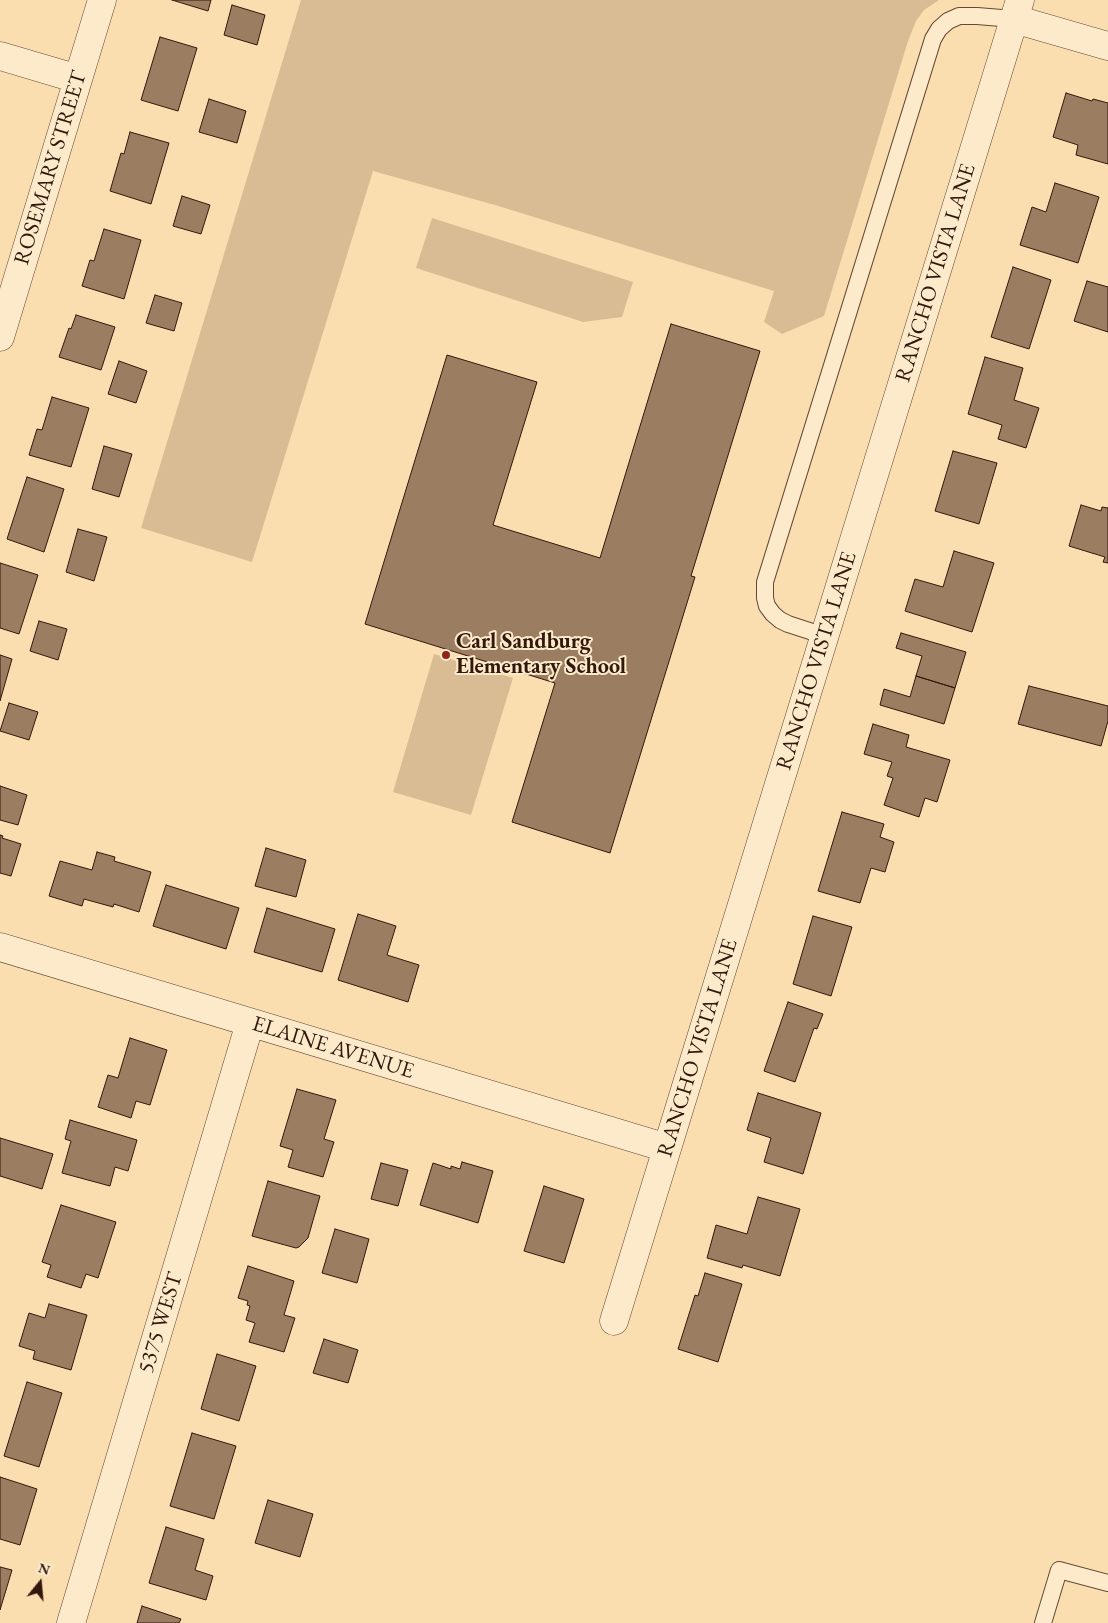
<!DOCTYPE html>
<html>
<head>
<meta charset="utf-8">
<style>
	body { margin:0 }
	#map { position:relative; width:1108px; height:1623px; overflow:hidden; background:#fbdeaf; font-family:"EB Garamond",serif }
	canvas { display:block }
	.north { position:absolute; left:15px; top:1558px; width:50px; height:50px; -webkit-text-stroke:4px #fceacb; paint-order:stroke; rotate:17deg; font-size:14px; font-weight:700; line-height:20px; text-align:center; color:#32170c }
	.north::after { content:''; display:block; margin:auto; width:18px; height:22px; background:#32170c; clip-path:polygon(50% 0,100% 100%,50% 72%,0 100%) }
</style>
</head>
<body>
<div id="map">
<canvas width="1108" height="1623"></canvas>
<div class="north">N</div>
</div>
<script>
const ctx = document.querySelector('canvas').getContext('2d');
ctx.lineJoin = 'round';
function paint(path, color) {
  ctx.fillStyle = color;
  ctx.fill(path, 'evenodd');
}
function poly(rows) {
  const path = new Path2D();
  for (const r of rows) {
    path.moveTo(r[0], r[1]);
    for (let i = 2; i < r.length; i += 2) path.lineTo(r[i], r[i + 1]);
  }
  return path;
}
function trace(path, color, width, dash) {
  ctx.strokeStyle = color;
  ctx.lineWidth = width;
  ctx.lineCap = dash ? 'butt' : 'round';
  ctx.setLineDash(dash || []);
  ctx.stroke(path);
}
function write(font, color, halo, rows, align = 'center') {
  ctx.font = font + ' "EB Garamond",serif';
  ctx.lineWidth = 4;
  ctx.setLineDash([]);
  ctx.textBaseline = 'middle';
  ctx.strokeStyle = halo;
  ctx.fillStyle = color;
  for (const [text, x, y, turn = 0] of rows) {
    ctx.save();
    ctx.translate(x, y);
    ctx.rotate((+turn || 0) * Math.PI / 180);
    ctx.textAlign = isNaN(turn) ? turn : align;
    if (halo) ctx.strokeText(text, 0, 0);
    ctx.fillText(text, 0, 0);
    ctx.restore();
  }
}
const green = poly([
	[301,0,939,0,924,10,916,21,908,41,824,316,782,334,764,322,774,291,495,205,373,171,252,562,141,528],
	[432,218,633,282,622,317,583,322,416,268],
	[434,654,513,678,471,815,393,792]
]);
const building = poly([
	[172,0,211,0,208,11,172,0],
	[232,5,265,15,257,45,224,35,232,5],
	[160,37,197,48,178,111,141,100,160,37],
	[1066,93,1092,101,1093,99,1108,103,1108,164,1076,155,1078,145,1053,137,1066,93],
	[209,99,246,111,237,143,199,132,209,99],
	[130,132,169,143,151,204,110,191,121,153,124,154,130,132],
	[1055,183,1099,197,1078,263,1020,245,1032,207,1046,212,1055,183],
	[182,196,210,205,201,234,173,226,182,196],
	[104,229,141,240,124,299,82,286,90,260,94,261,104,229],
	[1013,267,1051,280,1029,349,991,337,1013,267],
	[1087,281,1108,287,1108,332,1074,321,1087,281],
	[155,295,182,303,174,331,146,323,155,295],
	[76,315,115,327,101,370,59,357,69,328,71,329,76,315],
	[671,324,760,351,691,576,695,577,610,853,512,822,555,683,365,624,447,355,537,382,493,525,600,558,671,324],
	[985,357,1023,368,1014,400,1039,408,1026,448,998,439,1002,425,968,414,985,357],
	[119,361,147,371,136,403,108,394,119,361],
	[52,397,89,408,71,467,29,455,37,429,42,430,52,397],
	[104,446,132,454,119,497,92,489,104,446],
	[953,451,997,463,979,524,935,511,953,451],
	[27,477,64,489,44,552,7,539,27,477],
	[1081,505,1101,511,1102,507,1108,508,1108,563,1103,562,1105,557,1069,546,1081,505],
	[78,529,107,537,94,581,66,572,78,529],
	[954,551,994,563,972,632,905,611,915,579,943,587,954,551],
	[0,563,38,575,19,634,0,628,0,563],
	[39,621,67,629,58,660,30,651,39,621],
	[901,633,966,652,955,688,916,676,922,656,896,648,901,633],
	[0,655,12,659,0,701,0,655],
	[916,676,955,688,944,724,880,705,884,689,910,697,916,676],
	[1029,686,1108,706,1108,721,1101,746,1018,724,1029,686],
	[9,703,38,712,29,740,0,731,9,703],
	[873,724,909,735,906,747,950,760,937,802,925,798,919,817,884,805,893,778,887,776,892,762,864,754,873,724],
	[0,786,27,795,18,825,0,820,0,786],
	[842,812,884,824,880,837,894,842,885,872,871,868,860,903,818,891,842,812],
	[0,835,3,836,2,838,21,844,11,876,0,873,0,835],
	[266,848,306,860,296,897,255,886,266,848],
	[97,852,115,857,114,861,151,872,139,912,114,904,113,907,84,899,82,906,49,896,60,861,92,870,97,852],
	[166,885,239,908,226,949,153,926,166,885],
	[267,908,335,929,322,972,254,952,267,908],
	[358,914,396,926,387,955,419,965,408,1002,338,980,358,914],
	[813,916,852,927,831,996,793,984,813,916],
	[788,1002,823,1014,817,1029,814,1028,795,1082,764,1071,788,1002],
	[130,1038,167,1050,150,1105,136,1101,131,1118,98,1107,108,1075,118,1078,130,1038],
	[297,1089,336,1100,324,1139,334,1142,323,1177,288,1167,293,1150,280,1146,297,1089],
	[758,1093,821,1113,803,1174,764,1162,771,1138,747,1130,758,1093],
	[70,1120,137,1140,128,1171,115,1167,110,1186,62,1173,71,1141,65,1139,70,1120],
	[0,1138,53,1154,42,1189,0,1176,0,1138],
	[462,1162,493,1171,478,1223,420,1205,433,1163,451,1169,451,1166,460,1169,462,1162],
	[381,1163,408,1170,398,1206,371,1199,381,1163],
	[268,1181,320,1196,308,1238,299,1247,296,1248,252,1236,268,1181],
	[544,1186,584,1199,564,1263,524,1251,544,1186],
	[758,1197,800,1209,780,1276,743,1265,742,1268,707,1258,716,1225,747,1234,758,1197],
	[61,1205,116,1222,98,1278,86,1274,81,1288,47,1277,51,1265,42,1262,61,1205],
	[335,1229,369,1239,357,1283,322,1273,335,1229],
	[248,1266,294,1281,284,1315,295,1318,284,1352,249,1342,255,1323,246,1320,250,1306,247,1305,248,1301,238,1298,248,1266],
	[705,1273,742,1284,718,1362,678,1349,695,1295,698,1296,705,1273],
	[49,1304,87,1315,71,1370,33,1359,35,1351,19,1346,29,1313,45,1318,49,1304],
	[324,1339,358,1350,348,1383,313,1373,324,1339],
	[217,1354,256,1366,239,1421,201,1409,217,1354],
	[27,1382,62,1393,39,1467,4,1456,27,1382],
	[192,1433,236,1446,214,1519,170,1506,192,1433],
	[0,1477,37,1489,20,1545,0,1539,0,1477],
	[268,1500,313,1514,300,1557,255,1543,268,1500],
	[166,1527,204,1539,195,1570,213,1576,206,1600,149,1583,166,1527],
	[0,1567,12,1570,0,1610,0,1567],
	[142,1606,181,1619,179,1623,137,1623,142,1606]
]);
const lane = poly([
	[825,636,788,624,780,620,773,614,767,606,765,598,765,582,933,39,939,29,948,21,959,16,977,16,1014,19],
	[1043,1623,1059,1570,1108,1583]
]);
const street = poly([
	[1014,19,1108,46],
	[0,56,78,79],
	[0,337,102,0],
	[0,947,667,1148],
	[614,1321,1020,0],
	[71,1623,250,1023]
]);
const markers = [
	[446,655,5,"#8f2418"]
];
const streetNames = [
	["ROSEMARY STREET",51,168,-73],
	["RANCHO VISTA LANE",936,273,-73],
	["RANCHO VISTA LANE",817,661,-73],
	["ELAINE AVENUE",333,1048,17],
	["RANCHO VISTA LANE",698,1048,-73],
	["5375 WEST",161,1323,-73]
];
const poiNames = [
	["Carl Sandburg",456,642],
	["Elementary School",456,667]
];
paint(green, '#d9bc93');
paint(building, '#9b7e61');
trace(building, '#32170c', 1);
trace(lane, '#644935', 18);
trace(street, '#644935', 29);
trace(lane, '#fceacb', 16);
trace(street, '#fceacb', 28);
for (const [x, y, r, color] of markers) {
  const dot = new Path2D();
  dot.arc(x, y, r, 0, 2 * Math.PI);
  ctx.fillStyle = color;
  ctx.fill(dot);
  trace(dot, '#fceacb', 2);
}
write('22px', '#32170c', '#fceacb', streetNames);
write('bold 22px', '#32170c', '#fceacb', poiNames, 'left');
</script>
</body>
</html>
